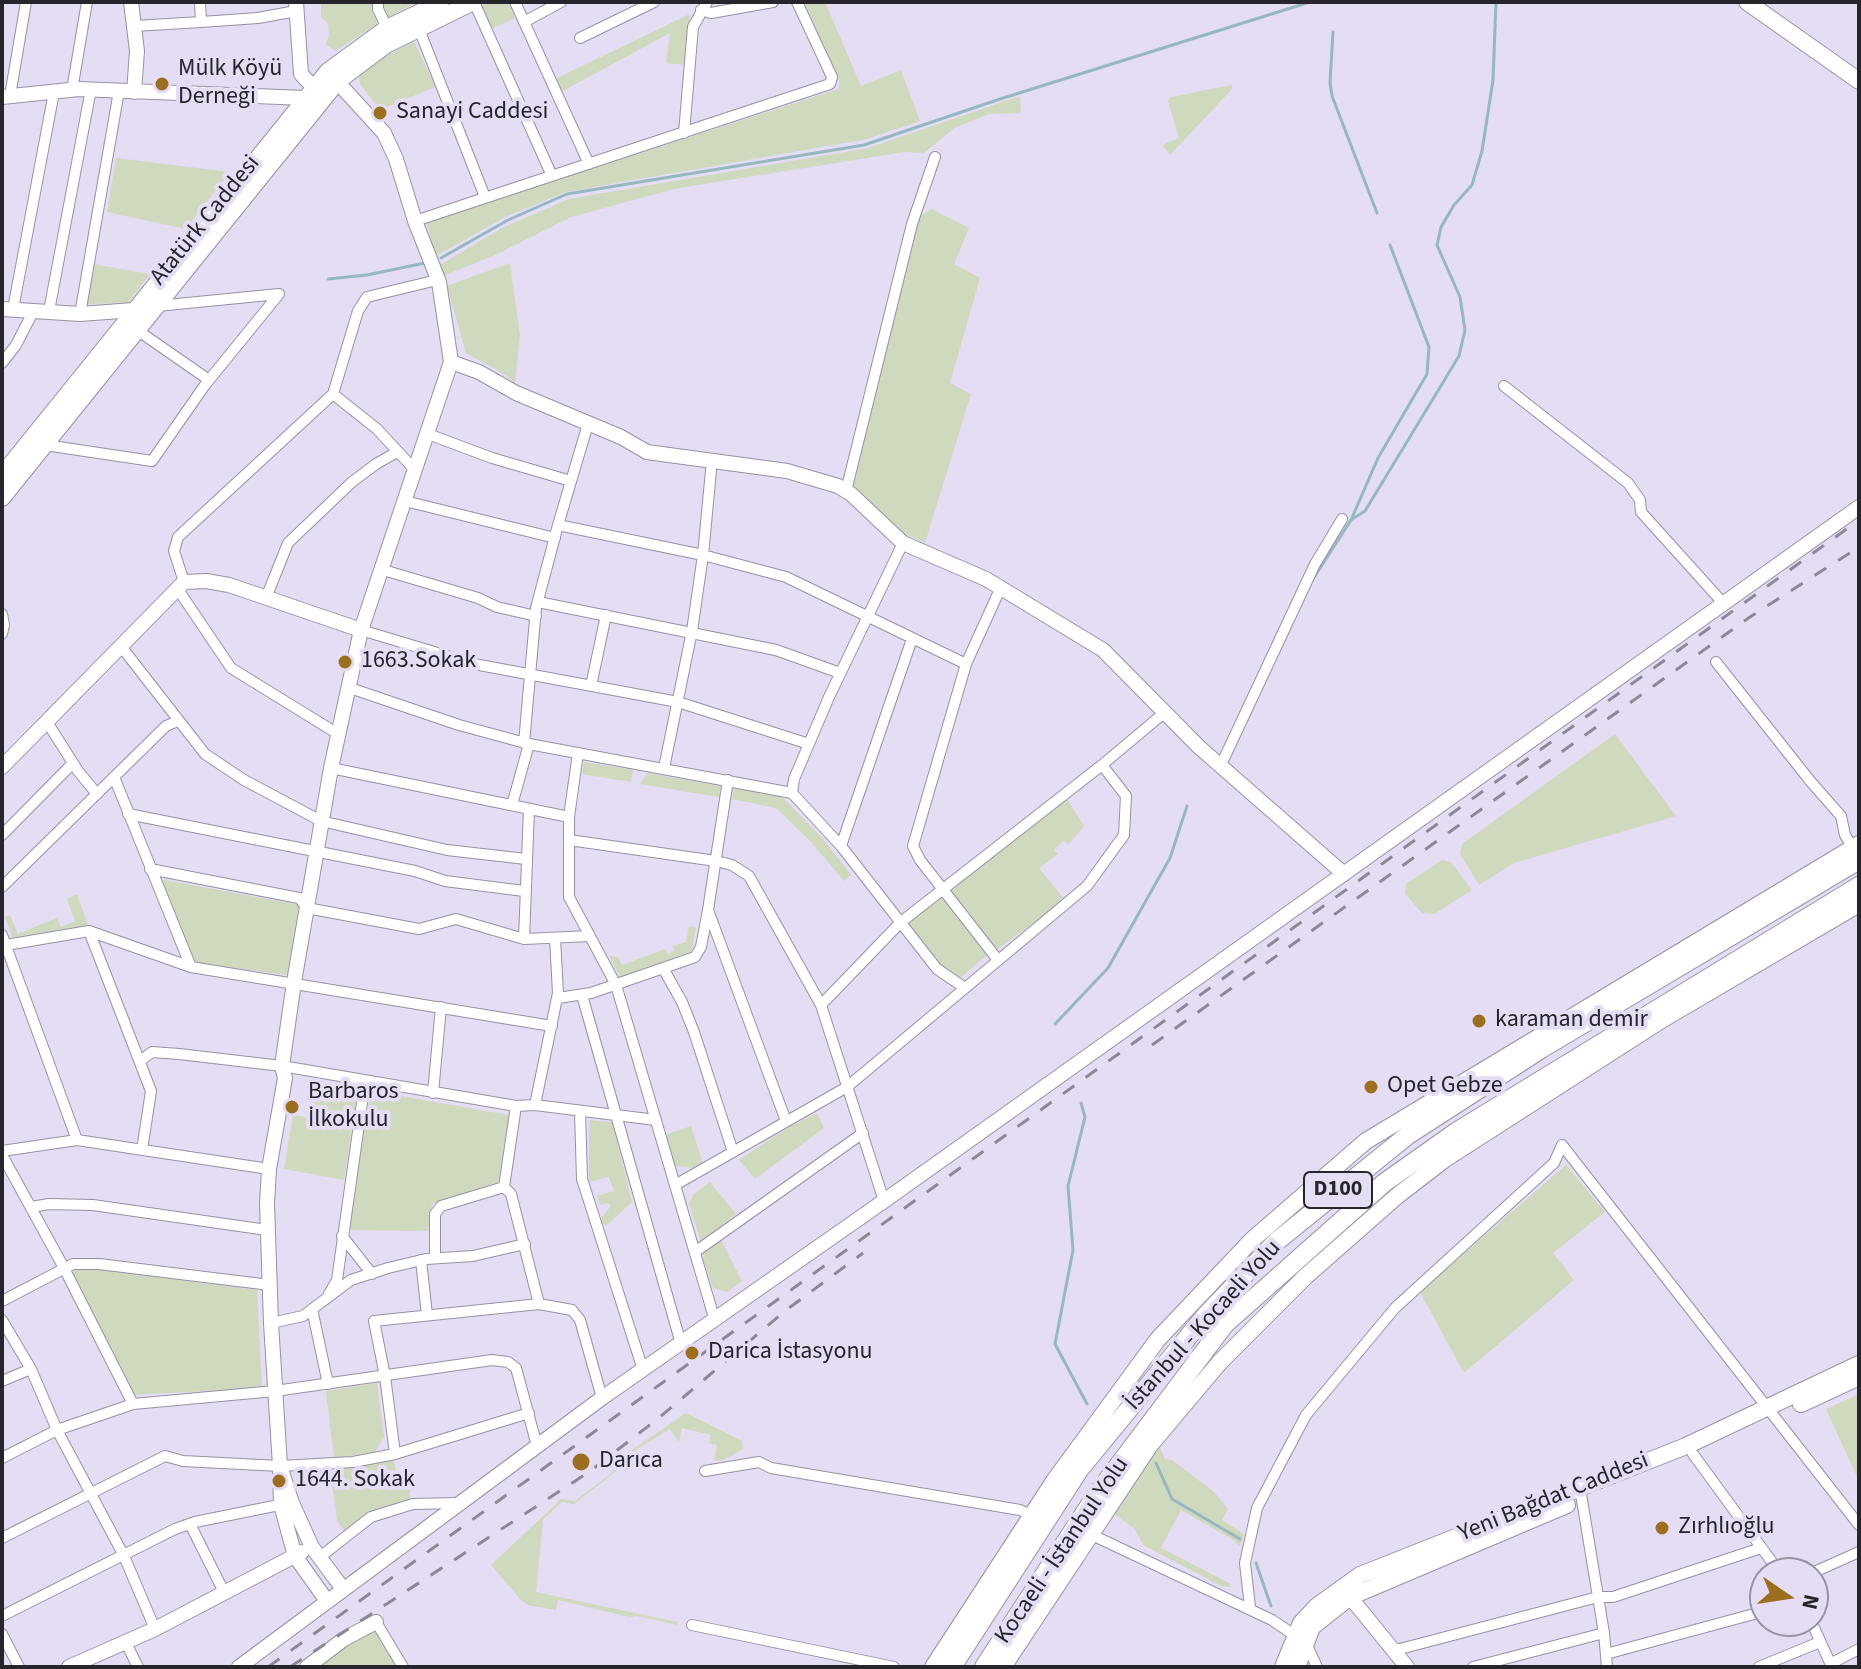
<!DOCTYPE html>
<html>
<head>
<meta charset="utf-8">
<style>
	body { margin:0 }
	#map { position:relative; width:1861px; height:1669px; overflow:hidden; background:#e5ddf4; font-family:"Source Sans 3",sans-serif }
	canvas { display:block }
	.frame { position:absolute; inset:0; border:4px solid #27242c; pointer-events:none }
	.north { position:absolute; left:1749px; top:1557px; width:80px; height:80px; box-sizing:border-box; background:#e5ddf4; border:2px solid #9993a4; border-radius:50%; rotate:103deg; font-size:22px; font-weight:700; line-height:32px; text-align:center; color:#27242c }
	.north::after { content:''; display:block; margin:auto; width:28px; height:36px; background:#9c6e1f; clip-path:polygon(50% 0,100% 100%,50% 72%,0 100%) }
</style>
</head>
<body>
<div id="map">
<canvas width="1861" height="1669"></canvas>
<div class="frame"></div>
<div class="north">N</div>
</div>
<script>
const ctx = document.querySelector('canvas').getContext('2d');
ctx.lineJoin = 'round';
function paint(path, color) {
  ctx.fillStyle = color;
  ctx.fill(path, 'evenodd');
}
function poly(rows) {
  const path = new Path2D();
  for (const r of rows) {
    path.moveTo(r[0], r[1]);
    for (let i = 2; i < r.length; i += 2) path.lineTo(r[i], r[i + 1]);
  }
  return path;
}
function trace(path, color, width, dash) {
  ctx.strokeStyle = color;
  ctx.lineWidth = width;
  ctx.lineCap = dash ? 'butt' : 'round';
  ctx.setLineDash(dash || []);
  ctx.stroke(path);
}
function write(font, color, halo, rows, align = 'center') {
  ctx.font = font + ' "Source Sans 3",sans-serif';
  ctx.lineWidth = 8;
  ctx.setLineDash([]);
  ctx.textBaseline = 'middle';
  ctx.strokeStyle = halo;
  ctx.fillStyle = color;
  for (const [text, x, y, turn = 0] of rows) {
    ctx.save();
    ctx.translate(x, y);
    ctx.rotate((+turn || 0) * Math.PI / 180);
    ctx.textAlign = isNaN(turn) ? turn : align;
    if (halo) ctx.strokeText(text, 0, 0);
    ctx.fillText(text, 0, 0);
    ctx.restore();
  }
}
const green = poly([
	[321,2,372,2,373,13,378,21,376,25,335,51,326,44,329,36,328,24,321,17],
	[382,2,417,2,387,18,382,9],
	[488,2,508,2,515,18,491,29,480,6],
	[804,2,825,2,861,86,901,70,920,121,867,139,566,192,505,217,436,256,426,222,839,89,839,80],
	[690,14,686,65,666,63,670,33,561,92,555,79],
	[414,41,435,87,380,110,360,84,359,76,383,58],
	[1231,85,1233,88,1170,155,1162,145,1179,138,1168,101,1171,97],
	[1020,96,1021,113,989,114,954,128,924,153,904,152,674,189,571,217,493,256,443,276,440,265,502,228,569,199,868,148],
	[116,158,230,172,186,229,107,212],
	[932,209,969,228,954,264,980,278,950,383,971,394,925,543,901,532,851,485,918,217],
	[510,263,520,335,515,383,506,375,466,353,447,286],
	[93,264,150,274,128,303,85,304],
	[1615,734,1676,816,1514,863,1479,885,1460,854,1462,844],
	[584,762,633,770,631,782,582,774],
	[647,773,720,786,719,797,640,784],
	[734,788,781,796,823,839,851,875,844,881,811,842,776,808,732,799],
	[1066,797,1084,826,1068,845,1064,840,1054,850,1058,854,1039,868,1065,900,995,951,948,891],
	[1442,860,1451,862,1472,890,1434,914,1422,913,1405,894,1406,884],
	[159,879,300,905,287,975,193,962],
	[77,894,88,925,13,938,5,917,10,915,18,934,57,918,61,927,75,921,67,899],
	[943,897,987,955,959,979,943,967,907,924],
	[689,926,696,927,692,951,620,977,609,956,618,957,622,965,665,949,668,954,674,951,673,946,686,942],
	[333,1091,357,1094,344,1180,284,1169,293,1115,311,1118,315,1101],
	[371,1091,509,1115,498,1182,432,1204,428,1231,347,1230],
	[817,1113,824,1128,755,1179,739,1160,786,1129],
	[589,1120,612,1122,632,1202,607,1225,602,1224,602,1217,611,1206,608,1203,600,1205,597,1196,614,1191,609,1177,589,1182],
	[691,1126,703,1164,695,1168,675,1166,665,1135],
	[1566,1165,1605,1212,1553,1253,1574,1280,1464,1373,1420,1292],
	[710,1182,736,1214,701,1242,689,1203,693,1195],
	[721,1240,742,1281,727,1292,713,1288,703,1259,705,1252],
	[93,1268,257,1290,262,1388,131,1395,71,1275,75,1269],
	[377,1383,384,1437,375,1452,334,1458,326,1391],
	[1859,1394,1859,1481,1826,1409],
	[686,1413,742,1441,743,1449,722,1461,714,1460,717,1445,709,1443,711,1435,682,1428,679,1442,670,1429,636,1450,645,1465,642,1467,632,1459,574,1504,562,1502,543,1520,536,1592,677,1622,677,1625,637,1616,629,1617,558,1600,556,1610,528,1605,521,1600,491,1565,561,1499,575,1501,612,1473,614,1462],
	[1159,1446,1165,1459,1172,1460,1214,1492,1228,1509,1222,1520,1244,1534,1240,1546,1232,1539,1181,1510,1161,1548,1231,1584,1229,1587,1223,1587,1143,1545,1135,1529,1114,1514],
	[392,1459,395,1464,397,1483,410,1484,410,1502,370,1511,346,1532,337,1521,330,1468],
	[369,1628,377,1631,396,1667,315,1667]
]);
const stream = poly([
	[1333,32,1330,83,1332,96,1377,213],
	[441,258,508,220,567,194,864,145,1000,99,1310,2],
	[328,279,367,275,425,263],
	[1351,520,1365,511,1459,356,1465,330,1460,297,1437,245,1441,227,1454,205,1472,185,1482,151,1493,80,1496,2],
	[1313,579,1351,520,1378,458,1427,374,1429,347,1390,245],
	[1055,1024,1108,968,1170,858,1187,806],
	[1081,1103,1085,1117,1068,1186,1073,1250,1055,1344,1087,1404],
	[1156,1463,1172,1499,1240,1539],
	[1256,1563,1271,1606]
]);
const minor = poly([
	[200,2,201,22,258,18,296,11],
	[378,2,378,9,387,28],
	[474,2,552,176],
	[515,2,589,164],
	[701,10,711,13,773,2],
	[524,22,561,2],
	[134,26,201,22],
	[419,29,485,197],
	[580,38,654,2],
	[72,90,87,2],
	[10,96,26,2],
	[684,133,693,27,707,2],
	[415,221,830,84,832,77,797,2],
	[13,309,54,92],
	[49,311,91,89],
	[80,314,119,91],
	[137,330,209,380],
	[2,363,16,345,34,310],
	[1504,386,1628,483,1640,500,1641,512,1724,604],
	[333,394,377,429,414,469],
	[588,424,558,525,703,555,786,577,966,664],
	[428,434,492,458,571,481],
	[45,445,152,461,205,385,279,294,157,306],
	[846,491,912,224,935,157],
	[405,501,555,538],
	[380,569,478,598,497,607,536,616],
	[184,582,174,551,178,537,333,394,358,311,367,297,437,280,439,282],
	[177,588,231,668,338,734],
	[266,598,288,543,352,482,376,464,397,452],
	[538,602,776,650,840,673],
	[2,614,4,625,2,634],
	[361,630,474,664,678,702,809,744],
	[120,645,205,754,244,780,321,821,447,850,526,859],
	[1716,662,1811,782,1841,816,1845,835,1853,848],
	[591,686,606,615],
	[347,687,459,725,529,744,792,793,841,846,937,969,965,988],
	[47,722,78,771,97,794],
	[524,743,536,608,558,525],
	[578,753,569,817,569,897,616,985,715,1321],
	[1221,765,1315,564,1342,519],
	[331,768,569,817],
	[664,768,692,631,703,555,712,460],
	[114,777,191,967],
	[792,793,794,779,829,697,903,543],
	[512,805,529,744],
	[529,809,524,939,590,936],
	[128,814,415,871,445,881,524,891],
	[2,835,73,763],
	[569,840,716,861,732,865,749,876,821,1005,884,1201],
	[841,846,912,639],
	[150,869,299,898,307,908,419,929,456,919,524,939],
	[2,887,166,726,178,721],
	[708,910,786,1121],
	[89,931,151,1091,142,1150],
	[2,935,77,1140],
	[6,945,89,931,191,967,552,1026],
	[998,960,920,860,913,846,966,664,1001,587],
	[663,968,682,1002,694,1032,733,1152],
	[582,995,681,1344],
	[558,998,591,993,695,957,701,947,708,910,728,780],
	[821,1005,901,922,1102,765,1164,713],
	[140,1061,152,1052,179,1054,282,1066,516,1106,535,1105,656,1120],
	[433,1093,441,1007],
	[535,1105,558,993,555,938],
	[516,1106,504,1187,511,1194,539,1304],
	[580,1111,582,1179,643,1370],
	[2,1151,77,1140,269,1169],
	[2,1155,64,1268,133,1404],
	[675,1185,847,1087,1087,886,1124,835,1126,796,1102,765],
	[31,1207,49,1204,93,1205,267,1230],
	[342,1236,372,1274],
	[695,1252,863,1133],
	[435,1258,435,1214,441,1206,504,1187],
	[421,1260,427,1315],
	[329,1294,337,1280,364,1089,361,1081],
	[2,1301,73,1264,99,1264,270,1285],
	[312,1309,328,1384],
	[2,1320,31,1369,57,1430,124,1556,155,1629],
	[271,1323,303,1316,351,1280,388,1268,426,1259,473,1256,525,1244],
	[2,1381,31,1369],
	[395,1454,385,1376,374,1321,539,1304,572,1310,580,1320,602,1398],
	[1693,1454,1780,1573],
	[2,1458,57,1430,133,1404,275,1391,492,1360,508,1362,516,1368,537,1446],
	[705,1471,759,1462,771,1468,1020,1510,1031,1515],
	[1580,1488,1604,1633,1607,1667],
	[190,1524,224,1592],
	[1090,1534,1272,1620,1306,1643,1317,1667],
	[2,1538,165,1456,183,1461,280,1466,353,1462,395,1454,529,1413],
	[320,1557,371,1517,413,1504,458,1503],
	[1812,1573,1859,1552],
	[1250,1607,1245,1563,1257,1508,1306,1415,1395,1308,1554,1163,1562,1145,1859,1525],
	[2,1616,175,1529,195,1522,284,1504],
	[1811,1621,1832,1667],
	[376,1622,403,1667],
	[692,1625,894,1667],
	[2,1634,19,1667],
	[125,1641,138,1667],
	[1396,1650,1598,1597,1613,1597,1761,1548],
	[1606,1654,1765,1611],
	[1832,1663,1859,1649],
	[1473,1667,1604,1633],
	[1759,1667,1820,1642]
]);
const tertiary = poly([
	[131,2,137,51,134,92],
	[296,2,301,74,314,88],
	[2,97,79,89,305,98],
	[2,309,80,314,134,310],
	[451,362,479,372,516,393,621,437,647,452,787,471,838,486,851,494,903,543,986,579,1103,650,1199,747,1344,874],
	[2,767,184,582,206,581,229,585,361,630],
	[280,1466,271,1323,267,1204,269,1169,285,1078,282,1066,294,982,331,768,361,630,451,362,439,282,415,221,396,159,384,133,331,75],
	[1350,1597,1407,1667],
	[327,1601,295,1556,281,1505,280,1466,292,1503,312,1547,343,1589],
	[69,1667,155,1629,302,1552],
	[307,1667,344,1639,376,1622]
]);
const secondary = poly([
	[239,1667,602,1398,884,1201,1859,507]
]);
const primary = poly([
	[1747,2,1859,81],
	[2,475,328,71,387,28,441,2],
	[2,498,338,81,386,45,473,2],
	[1801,1404,1859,1377],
	[933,1667,1054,1481,1158,1339,1253,1239,1366,1141,1859,844],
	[1003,1667,1150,1445,1220,1362,1306,1276,1397,1196,1445,1159,1663,1019,1859,904],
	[1283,1667,1301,1623,1317,1606,1360,1575,1686,1446,1859,1364],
	[1297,1667,1312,1627,1350,1597,1567,1505]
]);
const trunk = poly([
	[952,1667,1079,1470,1206,1315,1277,1241,1408,1135,1541,1049,1859,860],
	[984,1667,1097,1494,1225,1324,1384,1183,1456,1132,1859,886]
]);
const rail = poly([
	[1152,1045,1750,617,1859,547],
	[268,1667,1859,520],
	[290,1667,589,1472,660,1417,785,1311,863,1253]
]);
const markers = [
	[162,84,8,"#9c6e1f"],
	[380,113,8,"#9c6e1f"],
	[345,662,8,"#9c6e1f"],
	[1479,1021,8,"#9c6e1f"],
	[1371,1087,8,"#9c6e1f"],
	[292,1107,8,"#9c6e1f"],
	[692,1353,8,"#9c6e1f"],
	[581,1462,10,"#9c6e1f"],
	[279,1481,8,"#9c6e1f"],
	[1662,1528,8,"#9c6e1f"]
];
const shields = [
	[1338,1190,68]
];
const shieldNames = [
	["D100",1338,1190]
];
const poiNames = [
	["Mülk Köyü",178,70],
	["Derneği",178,98],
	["Sanayi Caddesi",396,113],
	["1663.Sokak",361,662],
	["karaman demir",1495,1021],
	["Opet Gebze",1387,1087],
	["Barbaros",308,1093],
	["İlkokulu",308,1121],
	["Darica İstasyonu",708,1353],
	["Darıca",599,1462],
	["1644. Sokak",295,1481],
	["Zırhlıoğlu",1678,1528]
];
const streetNames = [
	["Atatürk Caddesi",206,221,-51],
	["İstanbul - Kocaeli Yolu",1204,1326,-48],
	["Yeni Bağdat Caddesi",1554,1498,-22],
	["Kocaeli - İstanbul Yolu",1063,1551,-56]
];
paint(green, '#ced9bd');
trace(stream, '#95b8c2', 3);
trace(minor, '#9790a5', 12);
trace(tertiary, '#9790a5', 16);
trace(secondary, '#9790a5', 16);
trace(primary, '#9790a5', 18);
trace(trunk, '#9790a5', 20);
trace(minor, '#fff', 10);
trace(tertiary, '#fff', 14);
trace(secondary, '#fff', 14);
trace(primary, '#fff', 16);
trace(trunk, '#fff', 18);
trace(rail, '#8d8797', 3, [14, 14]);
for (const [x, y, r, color] of markers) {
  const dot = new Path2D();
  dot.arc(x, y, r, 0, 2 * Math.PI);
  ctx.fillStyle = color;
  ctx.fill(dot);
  trace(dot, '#e5ddf4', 3);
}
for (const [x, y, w] of shields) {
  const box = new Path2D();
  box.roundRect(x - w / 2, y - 18, w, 36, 6);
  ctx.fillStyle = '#e5ddf4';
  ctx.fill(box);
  trace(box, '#27242c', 2);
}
write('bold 22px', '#27242c', null, shieldNames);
write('24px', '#27242c', '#e5ddf4', poiNames, 'left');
write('24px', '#27242c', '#e5ddf4', streetNames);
</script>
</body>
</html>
